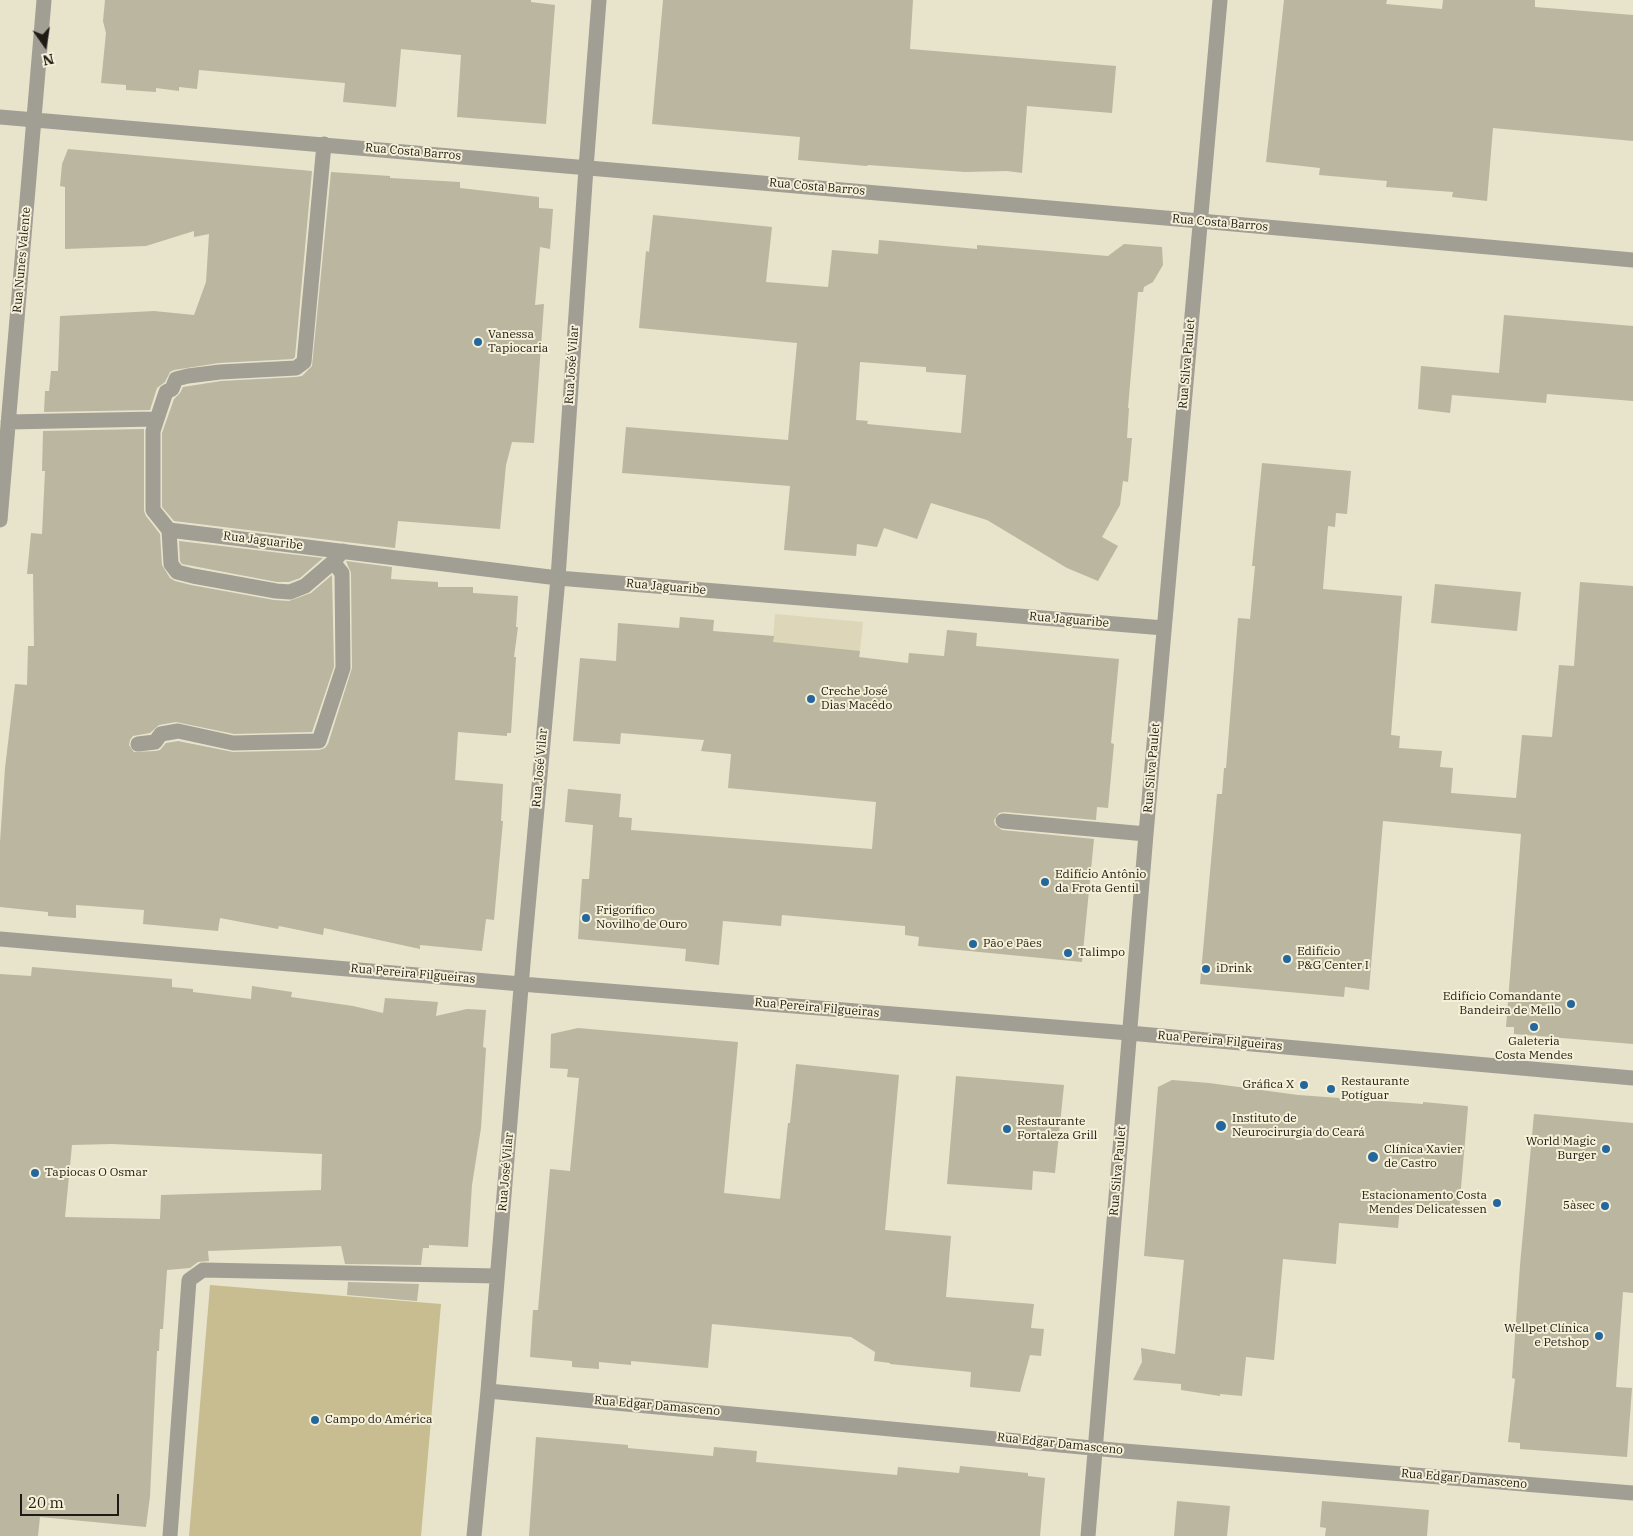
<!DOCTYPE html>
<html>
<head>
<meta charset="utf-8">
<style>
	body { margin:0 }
	#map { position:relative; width:1633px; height:1536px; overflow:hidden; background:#e8e3cb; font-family:"IBM Plex Serif",serif }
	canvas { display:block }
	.north { position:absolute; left:20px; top:20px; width:50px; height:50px; -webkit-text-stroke:4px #f6f0d8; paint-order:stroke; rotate:167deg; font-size:14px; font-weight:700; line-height:20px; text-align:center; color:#1d1b13 }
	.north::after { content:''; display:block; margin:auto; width:18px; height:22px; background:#1d1b13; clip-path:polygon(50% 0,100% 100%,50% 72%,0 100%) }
	.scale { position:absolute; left:20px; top:1494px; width:99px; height:22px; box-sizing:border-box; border:2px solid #1d1b13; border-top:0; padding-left:6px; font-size:15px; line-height:18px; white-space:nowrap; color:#1d1b13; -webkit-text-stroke:4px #f6f0d8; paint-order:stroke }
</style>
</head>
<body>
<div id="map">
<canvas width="1633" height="1536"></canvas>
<div class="north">N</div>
<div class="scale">20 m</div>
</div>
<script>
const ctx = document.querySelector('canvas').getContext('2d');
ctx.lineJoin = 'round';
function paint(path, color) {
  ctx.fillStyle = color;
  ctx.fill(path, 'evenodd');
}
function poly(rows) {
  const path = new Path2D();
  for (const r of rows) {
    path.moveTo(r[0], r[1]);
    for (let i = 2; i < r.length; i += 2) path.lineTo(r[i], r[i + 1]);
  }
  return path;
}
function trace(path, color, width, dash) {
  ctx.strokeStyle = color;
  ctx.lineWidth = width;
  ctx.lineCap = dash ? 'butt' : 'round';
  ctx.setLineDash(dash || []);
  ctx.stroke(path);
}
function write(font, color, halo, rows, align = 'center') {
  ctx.font = font + ' "IBM Plex Serif",serif';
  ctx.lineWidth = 4;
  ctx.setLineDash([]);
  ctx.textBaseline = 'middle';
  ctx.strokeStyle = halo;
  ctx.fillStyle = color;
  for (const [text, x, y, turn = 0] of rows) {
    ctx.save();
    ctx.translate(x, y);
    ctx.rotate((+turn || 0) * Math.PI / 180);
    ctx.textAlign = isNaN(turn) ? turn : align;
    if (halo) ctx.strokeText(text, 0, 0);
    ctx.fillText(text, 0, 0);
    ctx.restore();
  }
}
const built = poly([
	[775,614,863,622,845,794,770,675]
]);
const green = poly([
	[210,1285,441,1304,421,1536,189,1536]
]);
const building = poly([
	[105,0,531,0,531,2,555,5,546,124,457,117,461,55,401,49,396,107,343,102,345,83,199,70,197,89,179,87,179,91,156,88,156,92,126,90,126,85,101,83,106,33,103,21],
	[663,0,913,0,910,49,1116,66,1112,113,1027,106,1022,173,1007,171,965,172,868,165,867,166,798,160,800,137,652,124],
	[1284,0,1387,0,1386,4,1442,9,1443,0,1535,0,1535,7,1633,15,1633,141,1493,128,1487,201,1452,197,1453,192,1386,187,1387,181,1319,175,1320,168,1266,162],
	[68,149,312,171,295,357,293,359,219,363,174,370,170,372,165,382,157,388,150,410,44,412,45,391,49,391,51,371,58,371,60,316,154,311,194,315,206,282,209,234,194,237,194,231,146,246,65,249,65,187,60,186,62,164],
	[331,172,390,176,390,178,460,182,460,188,539,197,539,208,553,209,550,249,540,247,535,305,544,304,534,443,512,442,506,465,500,529,398,521,395,548,174,521,162,507,162,433,174,399,180,393,183,387,221,381,296,377,302,376,312,366],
	[653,215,772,227,766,282,828,287,832,250,878,254,879,240,977,249,977,245,1108,256,1124,244,1162,247,1163,265,1153,282,1144,287,1143,292,1138,292,1128,408,1129,408,1127,438,1132,438,1128,482,1123,481,1120,505,1102,537,1118,546,1098,581,1067,568,987,520,931,503,917,539,884,528,877,547,857,544,856,556,784,550,790,486,622,473,626,427,788,440,797,343,639,328,646,251,649,252],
	[860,362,926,367,926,372,966,375,961,433,867,424,868,421,856,420],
	[1504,315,1633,326,1633,401,1547,394,1546,403,1452,395,1450,413,1418,409,1421,366,1499,373],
	[144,429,144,511,146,516,160,534,162,565,170,578,175,581,191,585,274,600,289,601,311,593,332,575,334,667,312,732,234,734,176,722,159,725,150,733,133,736,130,740,129,745,134,752,156,751,160,750,166,743,178,741,233,752,319,750,325,748,328,744,352,668,351,573,346,561,392,567,391,579,438,582,438,587,473,587,473,593,518,596,516,627,518,627,514,657,516,657,511,733,507,733,507,736,458,732,455,780,503,784,501,821,503,821,494,920,486,919,482,951,420,945,420,949,324,928,323,935,279,926,278,929,220,918,218,931,143,924,144,910,76,905,76,918,48,916,48,912,0,907,0,842,5,768,15,684,27,685,28,646,34,646,33,574,27,574,31,533,42,534,45,471,42,471,43,431],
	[1262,463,1351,471,1347,514,1336,513,1335,527,1328,526,1323,589,1402,596,1391,735,1400,736,1399,748,1442,751,1440,767,1453,768,1451,793,1516,798,1522,735,1552,737,1559,665,1574,666,1580,582,1633,586,1633,1044,1514,1034,1514,1027,1506,1027,1521,834,1383,821,1369,990,1345,987,1344,997,1200,984,1217,794,1222,794,1224,768,1226,768,1238,618,1250,619,1255,566,1252,566],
	[179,541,323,558,300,578,289,582,277,582,182,564,180,561],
	[1435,584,1521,592,1517,631,1431,623],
	[680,617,714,620,713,631,774,636,773,642,860,651,859,657,908,663,909,653,944,656,947,630,977,633,976,646,1119,659,1111,743,1114,744,1108,808,1097,807,1096,820,1004,812,999,813,994,820,995,825,1002,830,1094,839,1082,962,918,946,919,937,905,935,905,926,782,915,781,926,723,921,719,965,685,961,686,949,578,939,582,879,589,879,593,825,565,822,568,789,621,794,619,817,632,818,631,830,872,849,876,802,728,788,731,754,701,751,704,740,621,733,620,744,573,741,580,658,616,661,618,623,679,628],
	[32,967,172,979,172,987,193,989,193,992,251,999,252,986,265,988,292,992,291,997,353,1006,383,1013,385,998,438,1002,436,1016,467,1009,486,1010,483,1047,486,1048,481,1128,472,1185,468,1247,429,1245,429,1248,423,1248,421,1265,345,1264,341,1246,208,1251,209,1261,198,1262,190,1268,167,1270,163,1329,160,1329,159,1351,157,1351,150,1496,146,1527,40,1517,38,1536,0,1536,0,974,31,976],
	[112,1144,322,1154,321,1190,161,1195,160,1219,65,1217,72,1145],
	[578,1028,738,1042,724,1193,780,1199,788,1123,790,1123,796,1064,899,1075,885,1230,951,1236,946,1297,1034,1304,1031,1328,1044,1329,1041,1356,1030,1355,1020,1392,970,1387,971,1372,890,1364,890,1363,874,1361,875,1352,851,1337,712,1324,708,1368,631,1361,631,1365,599,1362,599,1369,572,1367,572,1361,530,1357,533,1310,538,1310,550,1169,570,1171,579,1078,567,1077,568,1069,550,1068,551,1034],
	[956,1076,1064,1085,1055,1173,1033,1171,1032,1190,947,1184],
	[1172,1080,1209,1083,1298,1095,1423,1104,1423,1102,1467,1106,1468,1107,1459,1211,1400,1206,1398,1228,1339,1223,1336,1264,1283,1259,1274,1360,1246,1357,1242,1396,1220,1394,1220,1396,1181,1390,1181,1384,1133,1380,1142,1362,1141,1348,1175,1354,1184,1260,1144,1256,1158,1087],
	[1534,1114,1633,1123,1633,1293,1623,1292,1616,1387,1632,1388,1627,1457,1520,1449,1520,1443,1508,1442,1515,1379,1512,1378,1520,1265],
	[348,1282,419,1284,417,1301,347,1295],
	[536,1437,628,1445,628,1448,713,1456,714,1447,757,1451,756,1462,897,1475,898,1467,959,1473,960,1466,1028,1473,1028,1476,1045,1478,1040,1536,529,1536],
	[1177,1501,1230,1506,1227,1536,1174,1536],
	[1322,1501,1429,1510,1427,1536,1325,1536,1326,1528,1320,1527]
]);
const minor = poly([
	[0,117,1200,221,1633,260],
	[324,144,304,362,296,368,220,372,188,376,176,379,172,389,166,392,153,431,153,510,169,530,171,564,177,572,193,576,276,591,290,592,305,586,333,562,343,551],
	[8,422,156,419],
	[0,520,44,0],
	[169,530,558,578,1164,628],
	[138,744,155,742,161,734,178,731,233,743,319,741,343,668,342,573,333,562],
	[1003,821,1146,834],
	[0,939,521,984,1129,1033,1633,1078],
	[488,1391,1124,1451,1633,1493],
	[170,1536,189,1280,203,1270,497,1276],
	[474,1536,488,1391,524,951,558,578,586,168,599,0],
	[1088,1536,1146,834,1220,0]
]);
const markers = [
	[478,342,5,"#23679c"],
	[811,699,5,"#23679c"],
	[1045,882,5,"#23679c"],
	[586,918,5,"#23679c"],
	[973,944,5,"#23679c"],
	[1068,953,5,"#23679c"],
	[1287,959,5,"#23679c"],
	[1206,969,5,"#23679c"],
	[1571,1004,5,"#23679c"],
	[1534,1027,5,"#23679c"],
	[1304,1085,5,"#23679c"],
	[1331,1089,5,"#23679c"],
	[1221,1126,6,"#23679c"],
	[1007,1129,5,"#23679c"],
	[1606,1149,5,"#23679c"],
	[1373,1157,6,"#23679c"],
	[35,1173,5,"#23679c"],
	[1497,1203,5,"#23679c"],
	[1605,1206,5,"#23679c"],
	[1599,1336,5,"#23679c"],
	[315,1420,5,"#23679c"]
];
const streetNames = [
	["Rua Costa Barros",413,152,5],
	["Rua Costa Barros",817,187,5],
	["Rua Costa Barros",1220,223,5],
	["Rua Nunes Valente",22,260,-85],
	["Rua Silva Paulet",1187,364,-85],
	["Rua José Vilar",572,365,-86],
	["Rua Jaguaribe",263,541,7],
	["Rua Jaguaribe",666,587,5],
	["Rua Jaguaribe",1069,620,5],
	["Rua José Vilar",540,768,-85],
	["Rua Silva Paulet",1152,768,-85],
	["Rua Pereira Filgueiras",413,974,5],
	["Rua Pereira Filgueiras",817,1008,5],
	["Rua Pereira Filgueiras",1220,1041,5],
	["Rua Silva Paulet",1118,1171,-85],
	["Rua José Vilar",506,1172,-85],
	["Rua Edgar Damasceno",657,1406,5],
	["Rua Edgar Damasceno",1060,1444,6],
	["Rua Edgar Damasceno",1464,1479,5]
];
const poiNames = [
	["Vanessa",488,335],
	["Tapiocaria",488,349],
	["Creche José",821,692],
	["Dias Macêdo",821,706],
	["Edifício Antônio",1055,875],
	["da Frota Gentil",1055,889],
	["Frigorífico",596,911],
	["Novilho de Ouro",596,925],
	["Pão e Pães",983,944],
	["Edifício",1297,952],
	["P&G Center I",1297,966],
	["Talimpo",1078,953],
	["iDrink",1216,969],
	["Edifício Comandante",1561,997,"right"],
	["Bandeira de Mello",1561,1011,"right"],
	["Galeteria",1534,1042,"center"],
	["Costa Mendes",1534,1056,"center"],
	["Restaurante",1341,1082],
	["Potíguar",1341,1096],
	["Gráfica X",1294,1085,"right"],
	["Instituto de",1232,1119],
	["Neurocirurgia do Ceará",1232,1133],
	["Restaurante",1017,1122],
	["Fortaleza Grill",1017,1136],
	["World Magic",1596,1142,"right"],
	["Burger",1596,1156,"right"],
	["Clínica Xavier",1384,1150],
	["de Castro",1384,1164],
	["Tapiocas O Osmar",45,1173],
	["Estacionamento Costa",1487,1196,"right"],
	["Mendes Delicatessen",1487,1210,"right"],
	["5àsec",1595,1206,"right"],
	["Wellpet Clínica",1589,1329,"right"],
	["e Petshop",1589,1343,"right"],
	["Campo do América",325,1420]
];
paint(built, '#ddd6b8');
paint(green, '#c8bd91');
paint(building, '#bbb69f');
trace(minor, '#a19e94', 15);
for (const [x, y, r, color] of markers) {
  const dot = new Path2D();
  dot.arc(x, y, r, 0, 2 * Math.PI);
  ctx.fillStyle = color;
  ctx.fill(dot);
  trace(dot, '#f6f0d8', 2);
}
write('12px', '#1d1b13', '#f6f0d8', streetNames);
write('12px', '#1d1b13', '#f6f0d8', poiNames, 'left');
</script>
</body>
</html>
